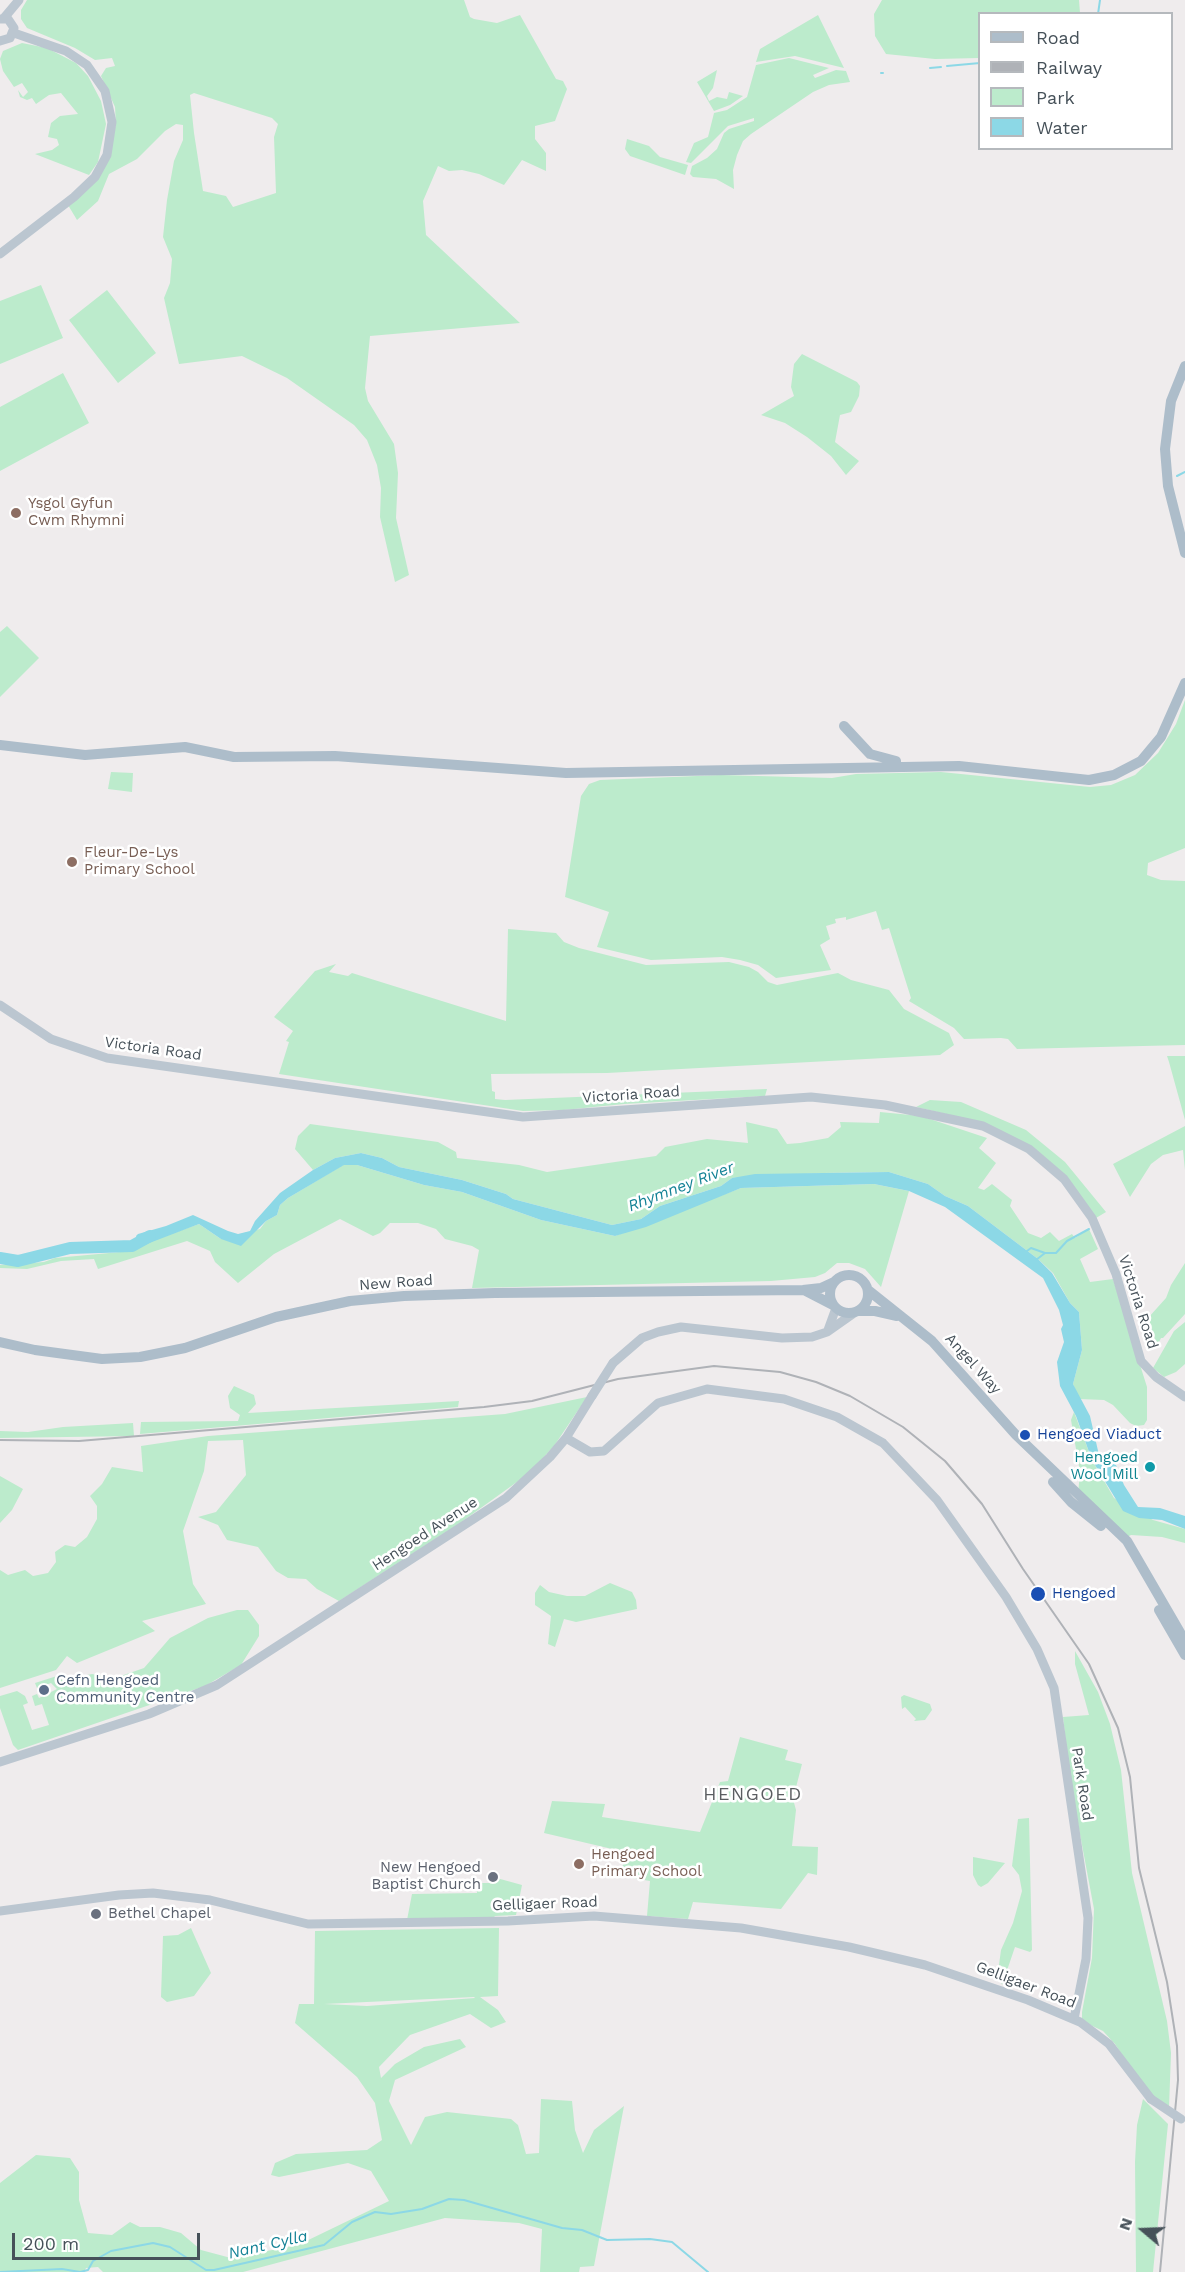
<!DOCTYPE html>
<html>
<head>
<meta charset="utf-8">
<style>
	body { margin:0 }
	#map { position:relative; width:1185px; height:2272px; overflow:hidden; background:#efeced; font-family:"Work Sans",sans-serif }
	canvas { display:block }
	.legend { position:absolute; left:978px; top:12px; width:195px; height:138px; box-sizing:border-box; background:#fff; border:2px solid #b5b9bd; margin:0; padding:8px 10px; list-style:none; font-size:18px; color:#465159 }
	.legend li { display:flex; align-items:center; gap:12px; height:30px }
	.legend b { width:30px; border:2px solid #b5b9bd }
	.north { position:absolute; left:1113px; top:2200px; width:60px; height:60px; -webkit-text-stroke:4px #fff; paint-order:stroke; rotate:289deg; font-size:16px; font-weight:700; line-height:24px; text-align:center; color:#465159 }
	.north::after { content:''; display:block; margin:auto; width:21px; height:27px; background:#465159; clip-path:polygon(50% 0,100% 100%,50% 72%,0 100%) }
	.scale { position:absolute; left:12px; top:2233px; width:188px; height:27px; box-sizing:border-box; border:3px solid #465159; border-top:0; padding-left:8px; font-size:18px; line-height:21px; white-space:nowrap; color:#465159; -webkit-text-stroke:4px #fff; paint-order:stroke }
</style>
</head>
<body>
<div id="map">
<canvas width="1185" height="2272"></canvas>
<ul class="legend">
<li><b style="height:8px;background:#adbdca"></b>Road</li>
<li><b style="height:8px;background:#afb2b7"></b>Railway</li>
<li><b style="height:16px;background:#bcebcc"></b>Park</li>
<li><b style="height:16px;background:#8cd8e6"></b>Water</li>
</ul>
<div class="north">N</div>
<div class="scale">200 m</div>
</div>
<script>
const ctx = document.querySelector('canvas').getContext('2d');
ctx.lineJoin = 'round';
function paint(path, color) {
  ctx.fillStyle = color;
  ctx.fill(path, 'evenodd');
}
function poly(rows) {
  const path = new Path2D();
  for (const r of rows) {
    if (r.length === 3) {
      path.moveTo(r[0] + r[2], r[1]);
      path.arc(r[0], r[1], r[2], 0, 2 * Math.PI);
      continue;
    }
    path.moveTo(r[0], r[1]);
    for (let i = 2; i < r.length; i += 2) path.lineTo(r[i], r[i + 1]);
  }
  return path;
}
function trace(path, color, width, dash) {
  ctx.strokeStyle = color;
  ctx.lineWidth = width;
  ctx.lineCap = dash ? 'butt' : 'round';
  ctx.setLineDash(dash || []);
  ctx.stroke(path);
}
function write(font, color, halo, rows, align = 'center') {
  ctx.font = font + ' "Work Sans",sans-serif';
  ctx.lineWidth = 5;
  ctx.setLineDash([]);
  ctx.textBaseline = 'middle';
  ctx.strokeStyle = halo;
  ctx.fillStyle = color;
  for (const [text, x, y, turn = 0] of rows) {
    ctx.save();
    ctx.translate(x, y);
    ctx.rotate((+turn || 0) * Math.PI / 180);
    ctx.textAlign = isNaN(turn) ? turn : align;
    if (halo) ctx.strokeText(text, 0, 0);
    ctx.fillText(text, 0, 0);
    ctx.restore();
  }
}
const green = poly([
	[27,0,464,0,470,17,474,19,497,23,520,15,556,79,563,81,567,89,555,121,535,126,535,139,546,153,546,171,522,160,504,185,479,174,462,170,449,171,438,166,423,201,426,235,520,323,370,336,365,388,368,401,394,444,398,473,396,518,409,575,395,582,380,517,381,488,377,465,367,440,354,425,287,378,242,356,179,364,164,298,170,283,172,259,163,237,167,200,174,161,183,140,183,125,176,124,165,131,137,159,109,174,98,201,77,220,68,205,96,180,116,125,115,107,101,76,106,68,115,66,112,58,95,60,75,48,27,28,21,19,21,10],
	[194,93,272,118,278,124,274,137,276,193,233,207,226,196,203,191,194,133,190,95],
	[882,0,1079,0,1080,13,980,14,979,58,935,59,886,54,875,36,874,14],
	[818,15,844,68,795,56,756,62,760,49],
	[22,43,47,48,76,63,88,76,101,101,106,124,98,162,89,175,35,154,52,150,59,145,57,139,48,137,51,123,60,116,78,114,61,93,49,95,36,104,32,98,27,100,20,97,18,90,23,97,28,92,22,83,14,87,3,71,0,59,3,51],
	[789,58,829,68,813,75,815,78,836,70,846,71,850,82,829,85,813,92,751,134,743,141,737,155,733,170,734,189,716,179,693,177,690,174,692,166,707,158,717,149,724,133,729,129,754,121,754,118,728,126,691,163,686,162,694,143,708,137,714,113,727,110,747,97,756,65],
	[717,70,713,88,707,96,709,101,717,97,727,99,729,92,743,96,730,105,714,111,697,82],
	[627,139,649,146,660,157,688,165,685,175,630,156,625,149],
	[41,285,63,338,0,364,0,301],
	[107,290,156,353,118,383,69,320],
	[802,354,857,382,860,386,859,396,851,412,840,415,835,442,859,461,846,475,831,456,807,437,785,423,761,415,794,396,791,387,794,364],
	[63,373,89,423,0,471,0,407],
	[7,626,39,658,0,697,0,632],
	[1185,700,1185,848,1148,863,1147,875,1161,880,1185,881,1185,1045,1017,1049,1008,1039,1001,1038,964,1039,954,1028,909,1001,911,998,889,928,882,930,876,911,846,920,846,917,835,919,836,923,826,926,830,939,820,945,831,970,776,978,758,965,740,960,722,957,651,960,597,947,609,912,565,897,581,796,589,784,600,780,721,775,832,778,856,774,941,772,1090,787,1111,785,1135,775,1158,753,1176,724],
	[111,772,133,773,132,792,108,789],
	[508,929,556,933,564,942,579,948,646,965,729,962,749,967,758,972,768,982,777,985,838,973,851,980,889,990,904,1009,949,1033,954,1045,940,1055,607,1073,491,1074,492,1091,495,1092,495,1099,505,1100,767,1089,765,1096,624,1104,564,1110,523,1111,279,1074,289,1042,286,1041,293,1031,274,1017,315,971,336,964,329,972,348,976,352,973,506,1021],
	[1167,1056,1185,1056,1185,1120,1169,1062],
	[930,1100,961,1102,1026,1130,1065,1162,1106,1212,1096,1218,1074,1187,1040,1153,985,1123,916,1107],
	[880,1112,921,1116,987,1138,979,1148,996,1163,978,1188,984,1190,992,1184,1012,1200,1010,1206,1028,1233,1041,1238,1050,1232,1059,1241,1072,1234,1075,1238,1089,1229,1098,1249,1080,1259,1090,1282,1113,1279,1147,1387,1147,1420,1144,1425,1136,1426,1130,1423,1113,1405,1104,1400,1079,1399,1073,1384,1082,1350,1079,1312,1070,1303,1053,1273,1038,1259,968,1206,945,1196,928,1184,889,1172,823,1173,732,1178,721,1186,660,1206,641,1219,612,1225,513,1199,506,1194,462,1180,399,1167,382,1158,361,1153,335,1158,313,1170,295,1149,298,1136,310,1124,438,1142,456,1152,457,1158,519,1165,547,1172,656,1156,665,1147,707,1139,748,1143,746,1122,777,1129,787,1144,800,1143,828,1138,841,1127,840,1122,879,1123],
	[1185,1126,1185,1170,1183,1150,1163,1155,1151,1164,1130,1197,1113,1164],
	[343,1165,357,1165,424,1185,462,1192,541,1220,615,1236,741,1188,874,1184,909,1191,881,1287,865,1269,849,1263,837,1263,825,1273,815,1277,771,1281,472,1288,479,1250,472,1246,445,1239,436,1229,418,1223,390,1223,380,1233,373,1236,340,1219,274,1254,238,1283,215,1262,210,1251,187,1241,98,1269,94,1259,61,1261,27,1269,0,1268,0,1265,44,1262,55,1258,120,1252,199,1224,221,1239,260,1229,266,1221,277,1215,280,1205,288,1198],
	[1185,1263,1185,1314,1163,1338,1161,1338,1157,1346,1148,1318,1166,1298,1171,1285],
	[1185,1322,1185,1364,1176,1372,1164,1377,1153,1368,1174,1331],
	[234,1386,254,1395,256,1404,248,1413,459,1401,458,1407,140,1434,141,1422,238,1421,240,1415,230,1408,228,1396],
	[587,1397,554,1446,528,1474,460,1523,339,1601,317,1589,306,1579,288,1578,276,1571,258,1547,227,1540,218,1525,198,1517,216,1512,246,1475,243,1440,208,1441,204,1471,183,1531,193,1584,206,1604,142,1621,155,1631,77,1663,67,1656,56,1670,0,1688,0,1570,8,1575,25,1570,33,1576,48,1573,56,1562,55,1552,65,1545,75,1547,87,1537,97,1519,97,1506,90,1496,102,1484,112,1467,143,1472,141,1446,208,1436,505,1414],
	[1074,1412,1092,1460,1114,1498,1153,1520,1185,1529,1185,1543,1162,1537,1131,1535,1127,1537,1078,1494,1080,1472,1071,1420],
	[133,1423,134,1436,0,1438,0,1431,28,1432,63,1427],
	[0,1476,23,1489,12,1510,0,1523],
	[610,1583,632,1592,636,1600,637,1609,576,1622,564,1619,555,1647,548,1644,551,1616,535,1605,535,1593,540,1585,549,1592,567,1596,585,1596],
	[237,1610,248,1610,259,1625,259,1636,241,1665,205,1686,18,1750,13,1745,0,1708,0,1696,17,1691,25,1696,28,1703,23,1705,32,1730,49,1725,42,1704,35,1706,32,1696,37,1694,39,1698,57,1689,51,1683,37,1688,35,1683,57,1676,62,1680,92,1674,115,1678,144,1668,170,1638,208,1618],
	[1075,1651,1098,1692,1110,1724,1121,1770,1132,1873,1167,2021,1171,2053,1169,2108,1159,2102,1140,2082,1115,2044,1103,2031,1082,2021,1082,2012,1092,1958,1094,1909,1070,1781,1063,1717,1089,1715,1075,1664],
	[904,1695,930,1704,932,1710,925,1720,914,1721,916,1719,905,1707,902,1709,901,1697],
	[740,1737,788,1750,785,1760,802,1764,793,1799,796,1810,792,1846,818,1847,817,1875,808,1873,781,1909,693,1902,688,1919,647,1916,650,1881,621,1876,625,1852,544,1833,552,1801,605,1804,602,1817,700,1832,720,1782,728,1781],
	[1029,1818,1032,1950,1030,1952,1015,1947,1002,1985,998,1972,1001,1950,1013,1923,1022,1891,1019,1875,1012,1866,1018,1819],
	[973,1857,1005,1863,988,1883,981,1887,978,1885,973,1875],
	[493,1877,522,1885,516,1915,495,1916,492,1919,407,1920,412,1894,477,1893,477,1883,491,1883],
	[191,1928,211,1973,194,1996,167,2002,161,1997,163,1936,178,1935],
	[499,1928,498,1996,480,1997,498,2010,506,2022,491,2028,470,2014,410,2035,379,2067,381,2078,395,2064,424,2047,460,2039,466,2047,395,2080,389,2101,411,2145,425,2117,447,2112,511,2119,518,2125,526,2154,539,2153,541,2099,572,2101,575,2130,583,2153,594,2130,624,2106,594,2266,580,2267,579,2272,540,2272,542,2229,519,2223,445,2218,243,2272,103,2272,98,2267,86,2268,84,2272,0,2272,0,2183,36,2155,70,2158,79,2172,79,2200,88,2233,112,2235,130,2222,140,2227,160,2227,181,2233,201,2250,231,2258,298,2245,389,2201,371,2171,348,2163,279,2177,271,2175,275,2163,296,2154,367,2150,382,2140,375,2103,357,2077,295,2023,299,2004,314,2004,315,1931],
	[475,1998,367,2006,324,2004,474,1997],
	[1143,2099,1168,2124,1153,2272,1136,2272,1135,2162,1137,2125]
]);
const water = poly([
	[361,1153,382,1158,399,1167,462,1180,506,1194,513,1199,612,1225,641,1219,660,1206,721,1186,732,1178,755,1174,889,1172,928,1184,945,1196,968,1206,1038,1259,1052,1273,1070,1303,1079,1312,1082,1350,1073,1384,1090,1416,1099,1455,1116,1465,1124,1485,1138,1507,1160,1508,1185,1516,1185,1529,1162,1520,1139,1518,1123,1511,1092,1460,1076,1416,1060,1386,1057,1362,1064,1342,1061,1329,1063,1325,1059,1310,1043,1278,945,1207,909,1191,874,1184,741,1188,646,1227,615,1236,541,1220,462,1192,424,1185,357,1165,344,1165,288,1198,280,1205,277,1215,266,1221,241,1246,221,1239,199,1224,139,1247,136,1236,138,1234,166,1226,193,1215,228,1231,238,1234,250,1231,255,1221,280,1193,313,1170,335,1158]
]);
const stream = poly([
	[1098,14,1100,0],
	[947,66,980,63],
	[930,68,941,67],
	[881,73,883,73],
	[1177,476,1185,472],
	[1027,1251,1031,1248,1045,1253],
	[1036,1260,1045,1253,1056,1253,1067,1241,1089,1229],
	[0,2272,62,2269,80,2272,88,2270,93,2261,111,2251,153,2243,170,2247,206,2270,214,2270,324,2245,352,2222,375,2212,391,2214,422,2209,449,2199,464,2200,562,2228,582,2230,607,2240,650,2239,672,2242,708,2272]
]);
const river = poly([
	[0,1258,18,1261,70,1248,132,1246,150,1236]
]);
const secondary = poly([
	[4,18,19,0],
	[0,19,8,19,14,28,10,38,0,41],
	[0,254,74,197,95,177,107,155,112,122,105,91,87,65,66,51,14,33],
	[0,1005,51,1039,107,1058,523,1117,811,1097,885,1105,983,1126,1029,1149,1064,1179,1092,1218,1116,1274,1141,1361,1156,1377,1185,1397],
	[828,1330,836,1308],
	[613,1363,642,1338,658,1332,681,1327,782,1338,812,1337,827,1332,854,1313],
	[566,1438,590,1452,604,1451,658,1403,707,1389,784,1399,837,1417,883,1443,937,1500,1006,1597,1037,1649,1054,1688,1088,1918,1086,1959,1074,2019],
	[0,1762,149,1714,217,1685,506,1498,550,1457,566,1438,592,1396],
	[0,1911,119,1895,153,1893,210,1900,308,1924,508,1921,594,1916,741,1928,849,1947,925,1965,1028,2000,1080,2022,1109,2044,1151,2099]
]);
const primary = poly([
	[1185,366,1171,401,1165,449,1168,486,1185,553],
	[844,726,870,754,896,761],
	[0,745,85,755,185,747,234,757,335,756,566,773,959,766,1089,780,1114,775,1141,761,1161,737,1185,683],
	[849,1294,19],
	[804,1290,833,1305],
	[868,1290,932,1341,1016,1435,1127,1541,1185,1641],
	[860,1311,875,1311,897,1316],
	[0,1342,35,1350,102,1359,140,1357,185,1348,276,1317,350,1301,404,1296,495,1293,803,1290,821,1288,834,1282],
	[1053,1482,1071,1502,1101,1526],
	[1159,1610,1185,1655]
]);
const rail = poly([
	[0,1440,79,1441,484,1407,532,1401,618,1379,714,1366,780,1372,816,1382,850,1396,903,1427,945,1461,982,1504,1023,1569,1089,1664,1118,1728,1130,1777,1139,1868,1167,1982,1177,2046,1178,2080,1160,2272]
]);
const secondaryBridge = poly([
	[592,1396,613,1363],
	[1151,2099,1181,2119]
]);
const markers = [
	[16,513,6,"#8d6e63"],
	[72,862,6,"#8d6e63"],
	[1025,1435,6,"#1a4fb4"],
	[1150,1467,6,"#0f9aa8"],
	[1038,1594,8,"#1a4fb4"],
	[44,1690,6,"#5c6f8a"],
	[579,1864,6,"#8d6e63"],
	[493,1877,6,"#6b7280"],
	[96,1914,6,"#6b7280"]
];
const educationNames = [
	["Ysgol Gyfun",28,504],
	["Cwm Rhymni",28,521],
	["Fleur-De-Lys",84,853],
	["Primary School",84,870],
	["Hengoed",591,1855],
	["Primary School",591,1872]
];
const streetNames = [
	["Victoria Road",153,1049,8],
	["Victoria Road",631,1095,-4],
	["New Road",396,1283,-4],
	["Victoria Road",1138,1302,72],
	["Angel Way",973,1364,48],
	["Hengoed Avenue",425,1534,-33],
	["Park Road",1082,1784,81],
	["Gelligaer Road",545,1904,-2],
	["Gelligaer Road",1026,1985,21]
];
const transitNames = [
	["Hengoed Viaduct",1037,1435],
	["Hengoed",1052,1594]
];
const cultureNames = [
	["Hengoed",1138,1458],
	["Wool Mill",1138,1475]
];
const serviceNames = [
	["Cefn Hengoed",56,1681],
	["Community Centre",56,1698]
];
const worshipNames = [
	["New Hengoed",481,1868],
	["Baptist Church",481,1885],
	["Bethel Chapel",108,1914,"left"]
];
const waterNames = [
	["Rhymney River",681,1187,-21],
	["Nant Cylla",268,2245,-13]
];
const quarterNames = [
	["HENGOED",753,1795]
];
paint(green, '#bcebcc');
paint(water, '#8cd8e6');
trace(stream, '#8cd8e6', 2);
trace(river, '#8cd8e6', 12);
trace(secondary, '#bbc6d0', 9);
trace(primary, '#adbdca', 10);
trace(rail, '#afb2b7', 2);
trace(secondaryBridge, '#bbc6d0', 9);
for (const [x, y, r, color] of markers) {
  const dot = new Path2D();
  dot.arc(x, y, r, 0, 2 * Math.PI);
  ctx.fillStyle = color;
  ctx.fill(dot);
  trace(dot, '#fff', 2);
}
write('15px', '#785e54', '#fff', educationNames, 'left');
write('15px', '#465159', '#fff', streetNames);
write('15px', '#164399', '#fff', transitNames, 'left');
write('15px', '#0d838f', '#fff', cultureNames, 'right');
write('15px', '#4e5e75', '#fff', serviceNames, 'left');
write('15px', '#5b616d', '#fff', worshipNames, 'right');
write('italic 16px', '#148296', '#fff', waterNames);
ctx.letterSpacing = '1.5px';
write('18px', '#5a5d61', '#fff', quarterNames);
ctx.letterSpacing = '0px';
</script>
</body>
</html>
